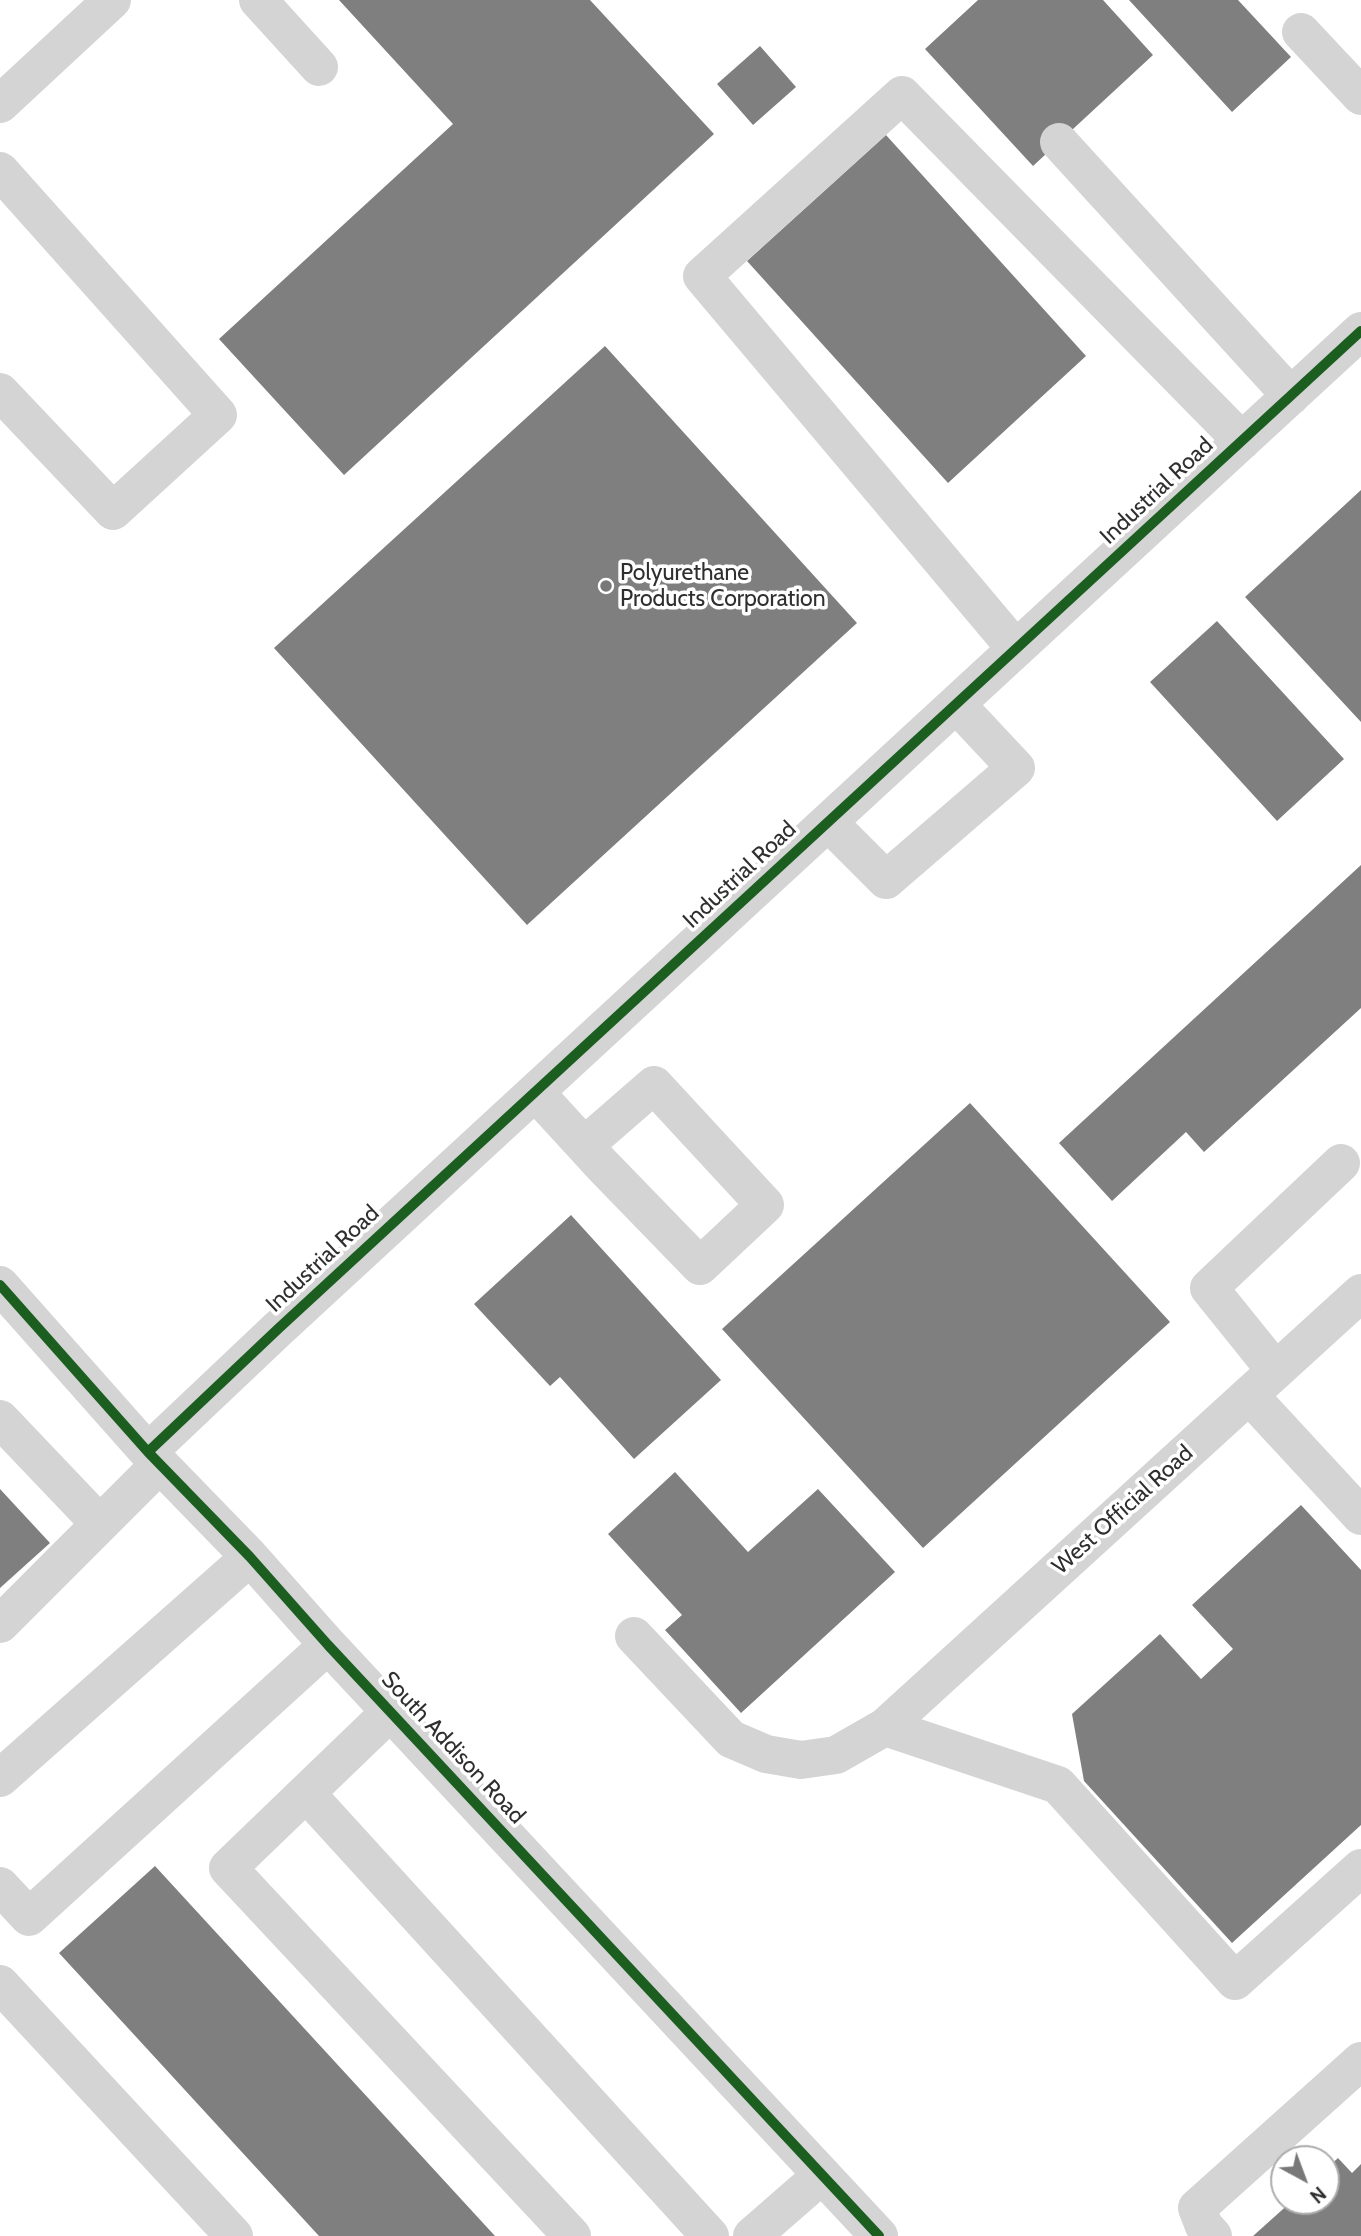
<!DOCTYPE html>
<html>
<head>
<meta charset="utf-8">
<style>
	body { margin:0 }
	#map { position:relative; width:1361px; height:2236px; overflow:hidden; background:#fff; font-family:Cabin,sans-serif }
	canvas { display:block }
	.north { position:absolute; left:1270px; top:2145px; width:70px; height:70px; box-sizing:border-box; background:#fff; border:2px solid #acacac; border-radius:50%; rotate:139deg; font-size:19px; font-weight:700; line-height:28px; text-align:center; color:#2f2f2f }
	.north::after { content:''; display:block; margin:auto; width:24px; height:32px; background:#787878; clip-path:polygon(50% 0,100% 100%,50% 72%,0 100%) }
</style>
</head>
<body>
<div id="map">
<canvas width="1361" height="2236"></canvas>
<div class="north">N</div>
</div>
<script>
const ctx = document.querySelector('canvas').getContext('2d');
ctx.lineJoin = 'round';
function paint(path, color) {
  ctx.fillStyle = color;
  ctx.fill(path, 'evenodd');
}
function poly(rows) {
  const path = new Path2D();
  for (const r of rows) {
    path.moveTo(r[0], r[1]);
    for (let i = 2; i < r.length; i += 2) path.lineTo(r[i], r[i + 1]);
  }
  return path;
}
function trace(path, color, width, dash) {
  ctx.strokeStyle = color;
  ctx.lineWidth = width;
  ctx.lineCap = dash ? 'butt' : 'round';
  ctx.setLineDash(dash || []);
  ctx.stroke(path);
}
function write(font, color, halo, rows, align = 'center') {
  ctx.font = font + ' Cabin,sans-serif';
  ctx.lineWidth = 7;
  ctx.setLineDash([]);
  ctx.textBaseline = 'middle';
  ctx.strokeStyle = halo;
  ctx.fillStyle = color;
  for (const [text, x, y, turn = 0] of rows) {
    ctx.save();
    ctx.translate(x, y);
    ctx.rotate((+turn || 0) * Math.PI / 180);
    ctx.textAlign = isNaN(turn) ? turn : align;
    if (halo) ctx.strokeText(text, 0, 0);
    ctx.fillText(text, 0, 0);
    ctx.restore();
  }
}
const building = poly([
	[339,0,590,0,714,134,344,475,219,339,453,124],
	[978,0,1103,0,1153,55,1033,166,925,49],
	[1129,0,1238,0,1291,57,1232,112],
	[760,46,796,87,753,125,717,84],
	[886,135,1086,356,948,483,747,261],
	[605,346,857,623,527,925,274,648],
	[1361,490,1361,722,1245,597],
	[1217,621,1344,759,1277,821,1150,682],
	[1361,865,1361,1008,1204,1152,1186,1132,1112,1201,1059,1143],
	[970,1103,1170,1322,923,1548,722,1329],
	[571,1215,721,1380,634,1459,560,1377,550,1386,474,1304],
	[675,1472,748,1552,818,1489,895,1572,741,1713,665,1630,682,1615,608,1534],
	[0,1489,50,1543,0,1588],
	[1301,1505,1361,1570,1361,1825,1232,1943,1084,1781,1072,1714,1160,1634,1201,1679,1233,1649,1192,1605],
	[155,1866,495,2236,319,2236,59,1953],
	[1338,2158,1352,2173,1361,2164,1361,2236,1253,2236,1292,2201,1326,2201,1326,2169]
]);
const minor = poly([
	[258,0,319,67],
	[1301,32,1361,96],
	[0,104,112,0],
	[1059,142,1291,396],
	[0,171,218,415,113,511,0,392],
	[1016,649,702,276,902,95,1242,441],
	[828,822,886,880,1016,768,956,704],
	[535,1092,602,1165,700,1266,765,1205,654,1085,585,1145],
	[0,1285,148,1452,250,1557,328,1645,879,2236],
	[1275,1370,1209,1288,1341,1163],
	[1249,1395,1361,1516],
	[0,1419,100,1524],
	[148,1452,279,1328,1361,331],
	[0,1624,160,1464],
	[634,1636,731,1739,766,1754,801,1760,836,1755,885,1727,1361,1293],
	[390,1712,228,1868,572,2236],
	[885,1727,1058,1785,1235,1981,1361,1868],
	[0,1778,250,1557],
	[306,1793,710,2236],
	[0,1886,29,1917,328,1645],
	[0,1984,234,2236],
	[752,2236,822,2175],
	[1213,2236,1204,2226,1197,2208,1361,2061]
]);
const cycleway = poly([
	[0,1285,148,1452,250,1557,328,1645,879,2236],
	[148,1452,279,1328,1361,331]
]);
const markers = [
	[606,586,7,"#787878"]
];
const streetNames = [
	["Industrial Road",1157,491,-43],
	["Industrial Road",740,875,-43],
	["Industrial Road",323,1259,-43],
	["West Official Road",1123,1510,-42],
	["South Addison Road",453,1748,47]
];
const poiNames = [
	["Polyurethane",620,573],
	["Products Corporation",620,599]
];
paint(building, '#7f7f7f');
trace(minor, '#d4d4d4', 38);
trace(cycleway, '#1b5e20', 10);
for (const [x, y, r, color] of markers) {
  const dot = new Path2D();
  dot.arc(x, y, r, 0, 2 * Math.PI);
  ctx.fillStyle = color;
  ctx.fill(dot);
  trace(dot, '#fff', 2.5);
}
write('23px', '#2f2f2f', '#fff', streetNames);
write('23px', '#2f2f2f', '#fff', poiNames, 'left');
</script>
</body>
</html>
